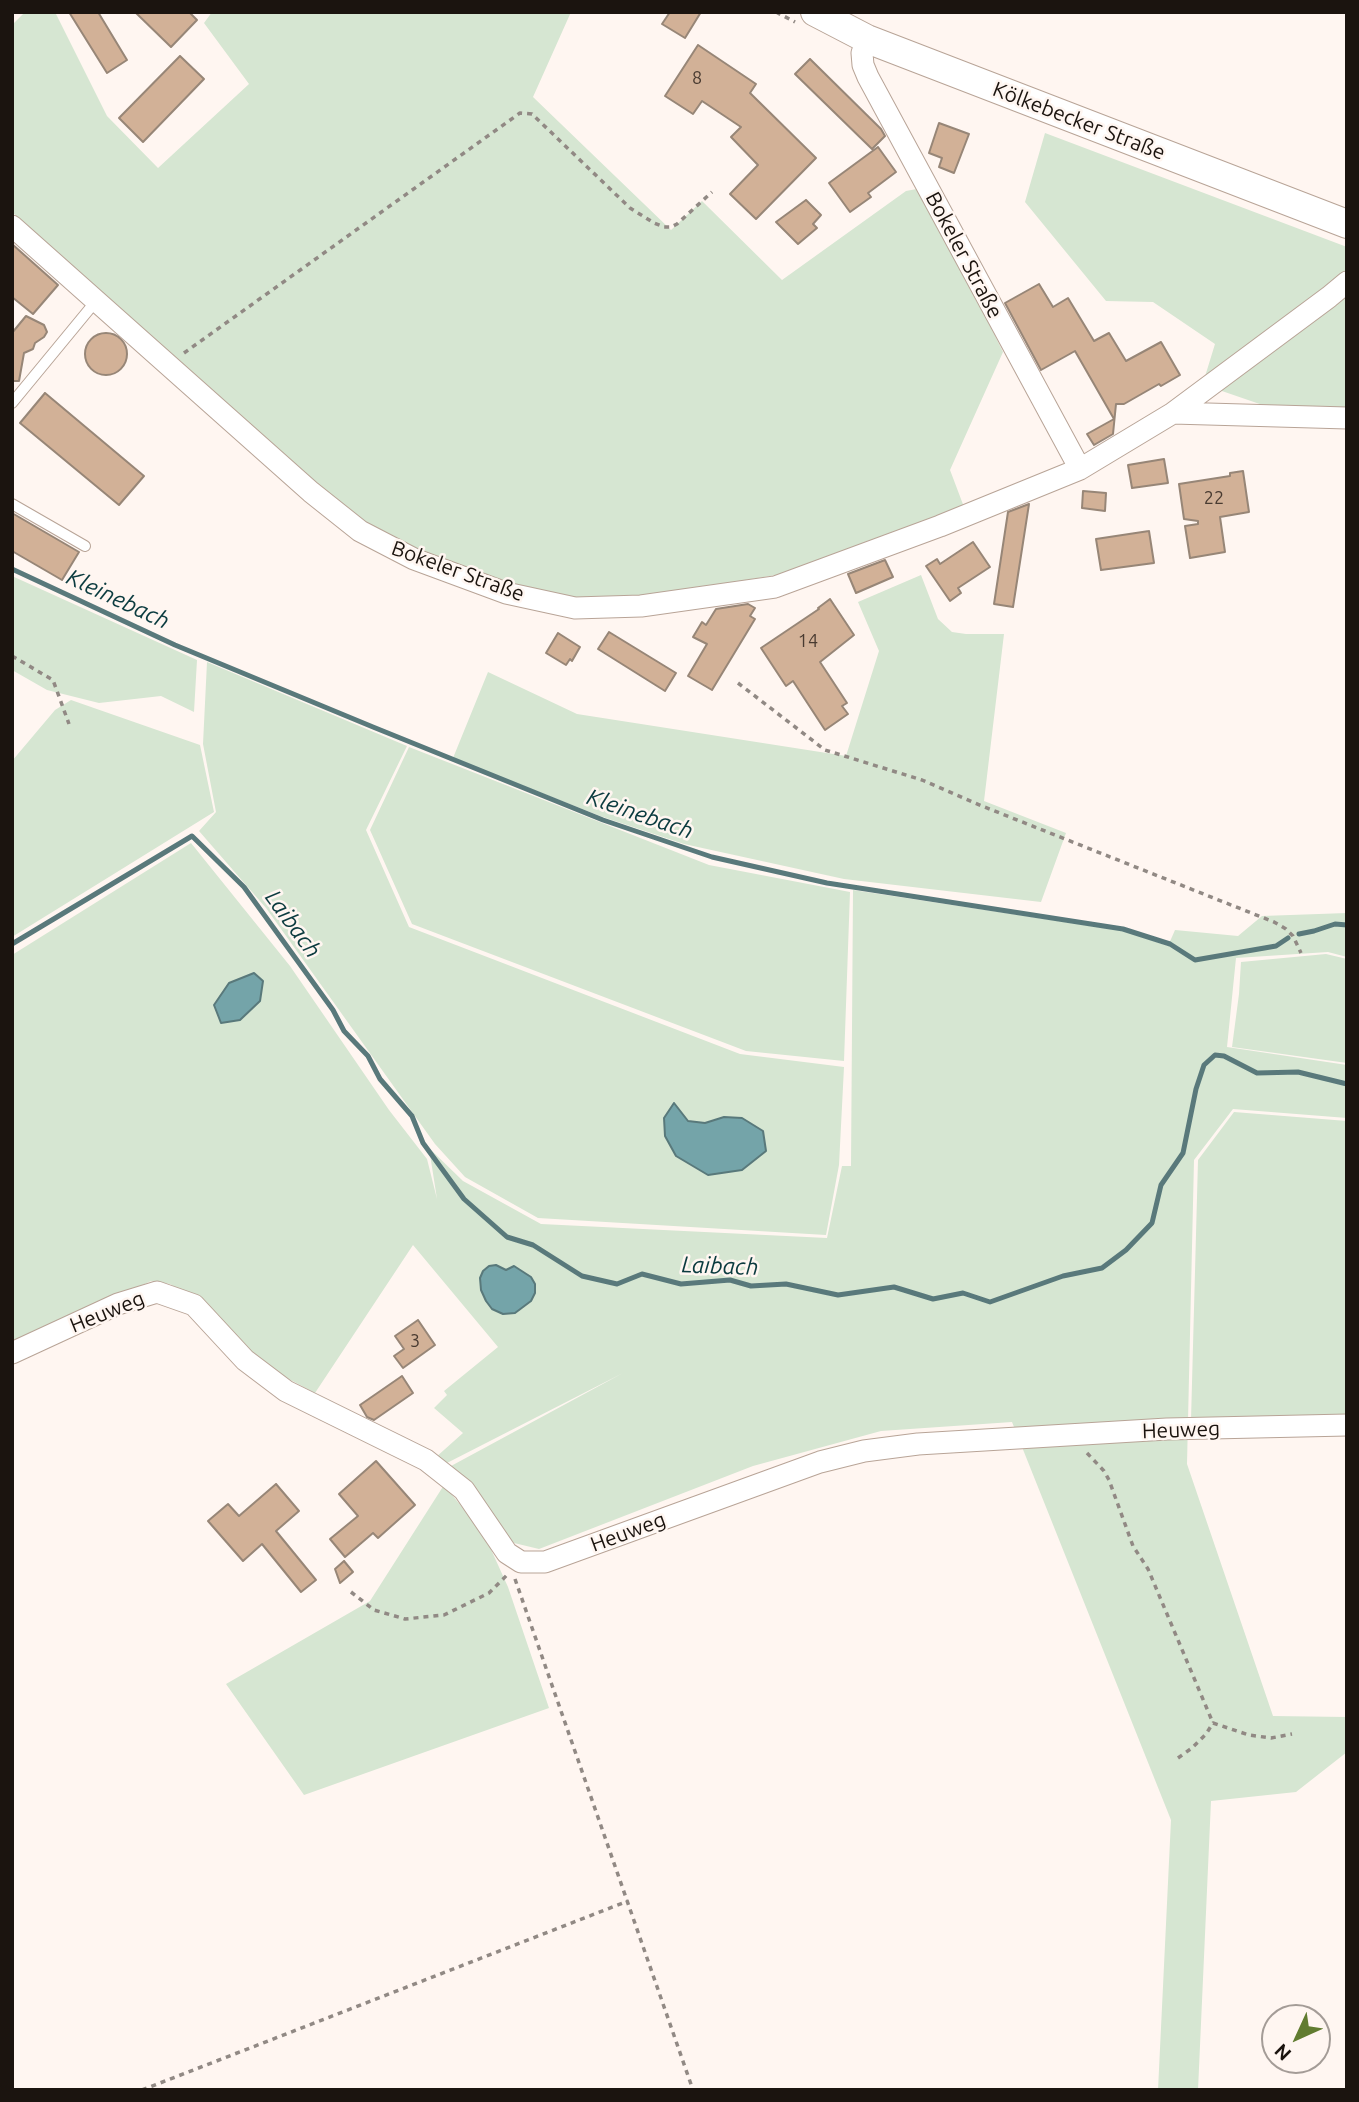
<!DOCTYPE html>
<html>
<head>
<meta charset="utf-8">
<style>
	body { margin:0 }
	#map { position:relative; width:1359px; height:2102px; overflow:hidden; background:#fff6f1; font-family:Ubuntu,sans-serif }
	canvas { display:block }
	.frame { position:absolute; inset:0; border:14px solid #1b140f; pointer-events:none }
	.north { position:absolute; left:1261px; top:2004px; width:70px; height:70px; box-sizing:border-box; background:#fff6f1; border:2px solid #a49c97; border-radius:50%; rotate:225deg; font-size:19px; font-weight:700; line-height:28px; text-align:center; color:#1b140f }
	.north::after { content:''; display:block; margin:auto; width:24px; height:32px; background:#617c30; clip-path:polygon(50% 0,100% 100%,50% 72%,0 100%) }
</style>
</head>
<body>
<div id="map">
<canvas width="1359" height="2102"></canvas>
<div class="frame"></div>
<div class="north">N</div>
</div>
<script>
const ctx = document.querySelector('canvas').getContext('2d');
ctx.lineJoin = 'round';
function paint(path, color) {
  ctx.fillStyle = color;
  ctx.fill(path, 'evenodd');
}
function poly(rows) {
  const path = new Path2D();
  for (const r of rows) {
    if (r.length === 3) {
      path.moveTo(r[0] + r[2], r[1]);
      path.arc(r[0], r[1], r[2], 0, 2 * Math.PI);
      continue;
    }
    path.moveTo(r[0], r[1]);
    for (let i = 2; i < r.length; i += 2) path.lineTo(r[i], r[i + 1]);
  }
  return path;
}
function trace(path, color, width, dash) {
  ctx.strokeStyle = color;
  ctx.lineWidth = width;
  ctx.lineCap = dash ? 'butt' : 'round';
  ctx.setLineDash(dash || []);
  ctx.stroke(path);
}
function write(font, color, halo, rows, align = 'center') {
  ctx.font = font + ' Ubuntu,sans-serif';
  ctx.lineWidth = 5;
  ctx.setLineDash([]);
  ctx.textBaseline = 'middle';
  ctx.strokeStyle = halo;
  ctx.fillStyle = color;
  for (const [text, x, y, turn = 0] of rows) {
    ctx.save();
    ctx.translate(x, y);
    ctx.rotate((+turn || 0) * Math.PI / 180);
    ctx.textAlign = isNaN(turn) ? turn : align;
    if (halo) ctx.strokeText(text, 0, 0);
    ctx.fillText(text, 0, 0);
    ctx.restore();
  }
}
const green = poly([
	[25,12,55,12,107,116,158,168,249,84,204,23,212,12,571,12,533,97,671,230,702,201,782,280,906,191,922,188,1003,352,950,470,964,507,788,573,637,598,571,599,507,587,417,552,362,525,12,212,12,25],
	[1045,133,1347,247,1347,274,1203,383,1215,344,1153,302,1106,301,1025,202],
	[1347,288,1347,413,1280,411,1219,390],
	[921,575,938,619,952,632,966,634,1004,634,984,801,1066,833,1041,902,844,879,684,844,600,816,453,758,488,672,577,714,846,756,879,651,858,602],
	[12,576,197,660,194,712,161,696,99,703,47,690,12,670],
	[207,662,407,746,366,830,409,927,740,1054,844,1067,839,1165,826,1235,538,1218,465,1177,435,1144,266,908,199,831,216,812,203,744],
	[71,700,200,745,214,812,12,937,12,761,55,710],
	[409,747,709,865,850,892,844,1061,746,1051,412,924,370,830],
	[191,843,290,966,389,1110,427,1159,437,1199,429,1148,463,1181,541,1224,827,1238,842,1166,851,1166,853,890,1124,931,1168,946,1175,930,1238,936,1262,916,1347,913,1347,957,1328,952,1236,958,1227,1047,1347,1065,1347,1118,1233,1109,1194,1160,1187,1464,1273,1716,1347,1717,1347,1752,1296,1792,1211,1801,1198,2090,1158,2090,1171,1820,1012,1422,881,1431,753,1466,539,1549,514,1543,451,1466,623,1373,445,1464,435,1458,463,1433,434,1408,447,1395,444,1391,498,1347,413,1245,315,1393,255,1361,191,1296,170,1284,151,1281,12,1346,12,955],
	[1326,954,1347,959,1347,1063,1232,1047,1239,994,1241,962],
	[1234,1112,1347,1121,1347,1420,1191,1420,1198,1160],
	[444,1485,484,1534,508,1587,549,1708,304,1795,226,1684,370,1601]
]);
const water = poly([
	[254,973,263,981,260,1001,240,1020,221,1023,214,1005,229,983,254,973],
	[674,1103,688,1121,705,1123,724,1117,742,1118,763,1131,766,1151,742,1170,708,1175,676,1156,665,1136,664,1118,674,1103],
	[496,1265,506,1270,514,1266,531,1277,535,1284,535,1293,531,1301,515,1313,503,1314,492,1309,486,1301,481,1290,480,1278,483,1271,489,1266,496,1265]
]);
const stream = poly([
	[12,569,175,645,373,727,603,820,712,857,827,883,1123,929,1170,944,1195,960,1276,946,1288,938],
	[1299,934,1314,931,1335,924,1347,925],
	[12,944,192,836,244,887,333,1010,344,1031,368,1056,380,1079,412,1116,423,1143,464,1199,507,1237,533,1245,582,1276,617,1284,642,1274,681,1284,730,1280,751,1286,786,1284,838,1295,894,1287,933,1299,963,1293,990,1302,1063,1276,1102,1268,1126,1250,1152,1223,1161,1185,1183,1153,1196,1089,1204,1065,1215,1055,1224,1056,1257,1073,1298,1072,1347,1084]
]);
const building = poly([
	[69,12,98,12,127,60,107,73,69,12],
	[135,12,189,12,197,20,171,47,135,12],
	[670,12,701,12,685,38,662,24,670,12],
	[698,45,756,84,750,93,816,158,756,219,730,194,758,165,731,137,741,127,702,101,693,114,665,96,698,45],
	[180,56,204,79,143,142,119,118,180,56],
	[810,59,881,129,885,136,872,149,795,74,810,59],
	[939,123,969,134,954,173,939,167,942,158,929,153,939,123],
	[878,147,896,172,868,193,871,197,850,212,829,183,878,147],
	[806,200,821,215,813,224,817,228,798,244,776,222,806,200],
	[12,244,58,285,33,314,12,297,12,244],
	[1039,284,1053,307,1068,298,1094,341,1109,333,1126,361,1161,342,1180,375,1161,386,1159,384,1124,404,1116,404,1113,434,1094,445,1087,434,1114,419,1075,351,1041,370,1005,303,1039,284],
	[26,316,44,325,47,332,44,337,35,343,33,349,24,353,19,381,12,381,12,333,26,316],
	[106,354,21],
	[45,393,144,476,119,505,20,423,45,393],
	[1164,459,1168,483,1132,488,1128,465,1164,459],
	[1243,471,1249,512,1220,517,1225,552,1190,558,1185,526,1198,524,1198,521,1184,519,1179,484,1230,476,1230,473,1243,471],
	[1083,491,1106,493,1105,511,1082,508,1083,491],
	[1029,504,1013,607,994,604,1008,512,1029,504],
	[12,513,79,552,62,580,12,551,12,513],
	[1149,531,1154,563,1101,570,1096,539,1149,531],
	[973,542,990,567,958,588,961,593,950,601,926,566,937,559,940,564,973,542],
	[885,560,893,577,856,593,848,574,885,560],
	[830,599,854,635,820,662,847,703,842,706,848,714,825,730,793,681,786,686,761,648,819,609,818,608,830,599],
	[748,604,755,608,750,616,755,619,712,690,688,676,707,644,693,637,702,622,706,625,716,609,748,604],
	[609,632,676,673,665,691,598,649,609,632],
	[558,633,580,647,572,661,570,659,566,665,546,653,558,633],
	[418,1320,435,1345,403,1368,394,1356,404,1349,395,1336,418,1320],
	[402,1376,413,1393,374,1420,367,1417,360,1405,402,1376],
	[376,1461,415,1505,378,1538,373,1533,345,1557,330,1539,358,1516,339,1494,376,1461],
	[276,1484,299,1511,276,1531,316,1580,301,1592,262,1544,243,1561,208,1521,228,1504,239,1516,276,1484],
	[344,1561,353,1572,340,1583,335,1569,344,1561]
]);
const path = poly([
	[776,12,795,22],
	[184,353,520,113,532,114,630,208,654,223,664,227,671,227,677,224,712,192],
	[12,656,53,680,69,724],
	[738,683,825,750,922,780,982,806,1274,922,1286,929,1293,936,1301,953],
	[1087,1453,1104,1471,1109,1480,1133,1546,1148,1569,1213,1723],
	[515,1579,693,2090],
	[351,1592,374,1610,405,1619,444,1615,489,1593,507,1575],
	[1178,1758,1192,1748,1206,1734,1213,1723,1249,1735,1271,1738,1292,1734],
	[142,2090,628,1901]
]);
const lane = poly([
	[12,403,96,301],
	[12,504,85,546]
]);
const street = poly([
	[867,39,862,53,863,65,868,77,1080,469],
	[12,226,311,492,360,531,414,559,506,593,575,608,641,606,775,587,940,526,1080,469,1173,413,1347,418],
	[1173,413,1329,297,1347,282],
	[12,1353,118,1304,157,1292,194,1305,245,1360,286,1391,426,1460,464,1490,507,1553,521,1562,545,1562,820,1462,864,1451,918,1444,1167,1429,1347,1425]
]);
const secondary = poly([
	[815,12,867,39,1347,224]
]);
const numberNames = [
	["8",697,78],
	["22",1214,498],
	["14",808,641],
	["3",415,1341]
];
const streetNames = [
	["Kölkebecker Straße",1079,121,21],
	["Bokeler Straße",964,255,62],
	["Bokeler Straße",458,571,20],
	["Heuweg",107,1312,-22],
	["Heuweg",1181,1430,-2],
	["Heuweg",628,1532,-20]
];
const waterNames = [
	["Kleinebach",118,599,25],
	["Kleinebach",640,814,19],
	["Laibach",293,924,54],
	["Laibach",720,1266,2]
];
paint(green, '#d6e6d2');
paint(water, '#74a4a9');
trace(water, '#59797b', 2);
trace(stream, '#59797b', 5);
paint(building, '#d2b197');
trace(building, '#978677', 2);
trace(lane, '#b8a497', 12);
trace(street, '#b8a497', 23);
trace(secondary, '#b8a497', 30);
trace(path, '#918984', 3.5, [5, 5]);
trace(lane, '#fff', 10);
trace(street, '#fff', 21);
trace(secondary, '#fff', 28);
write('18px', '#493b31', null, numberNames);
write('21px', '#1b140f', '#fff6f1', streetNames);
write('italic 23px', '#0b3b3f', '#fff6f1', waterNames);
</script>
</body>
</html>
